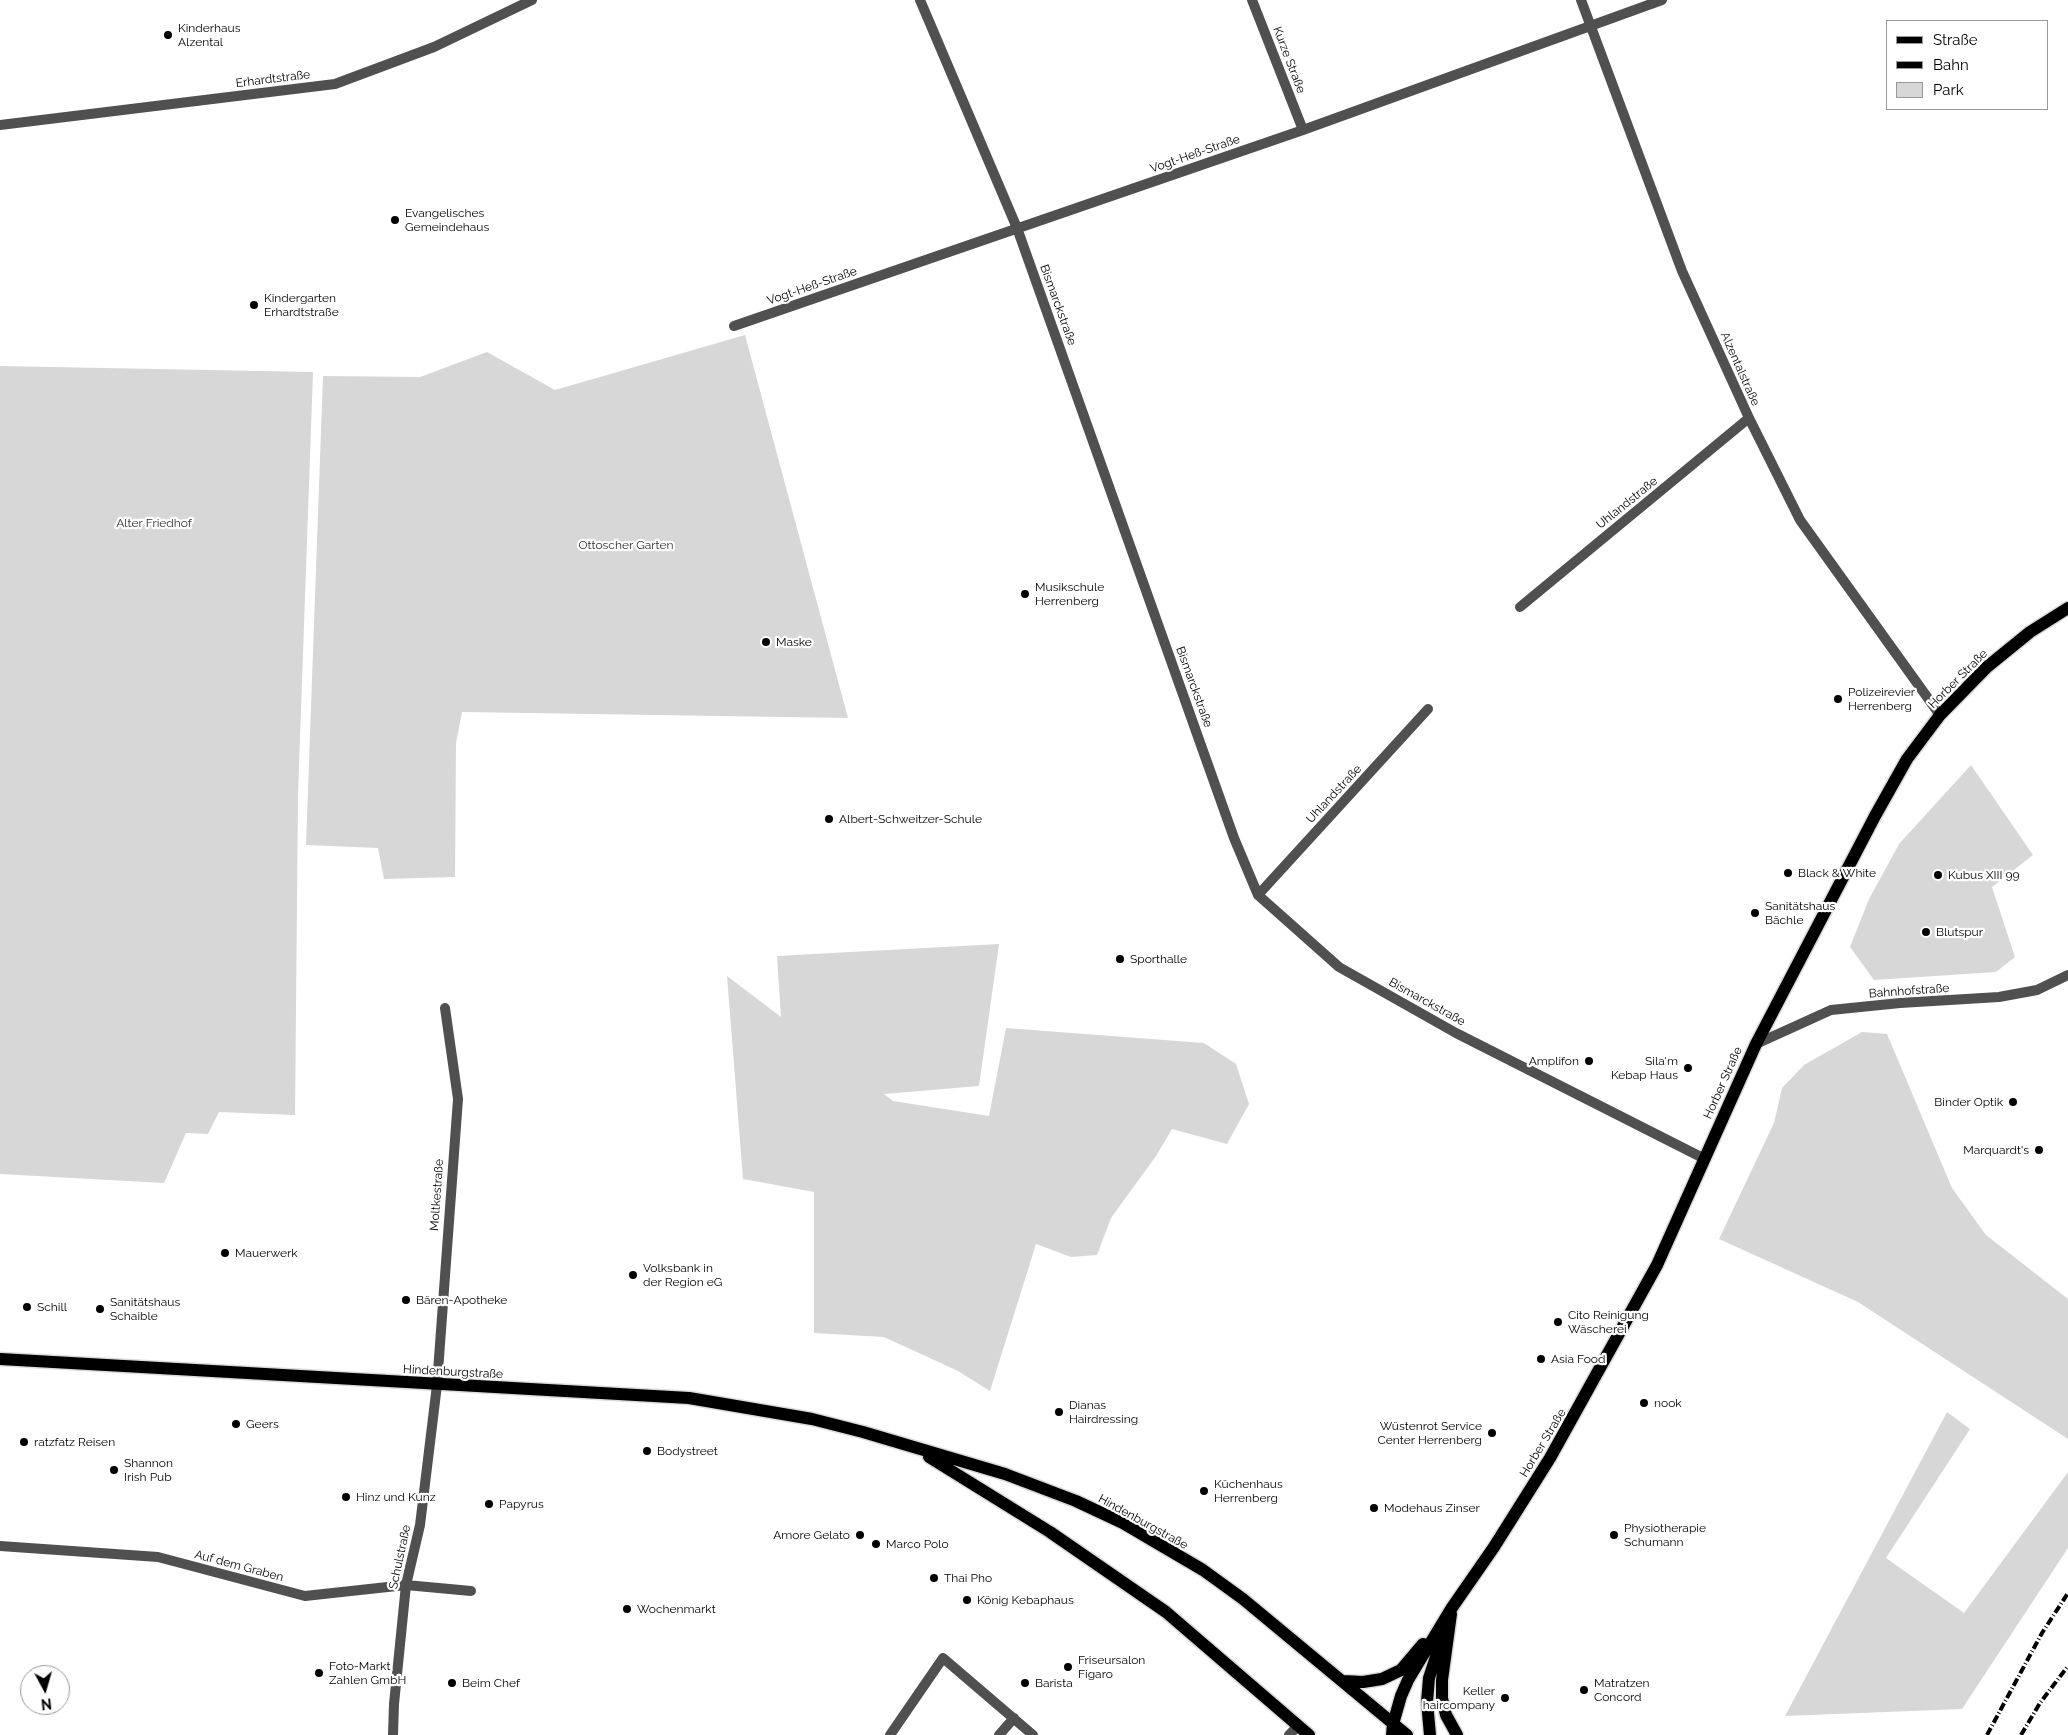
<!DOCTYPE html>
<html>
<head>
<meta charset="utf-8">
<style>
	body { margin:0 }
	#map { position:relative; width:2068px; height:1735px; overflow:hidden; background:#fff; font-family:Raleway,sans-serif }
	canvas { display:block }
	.legend { position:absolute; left:1886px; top:20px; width:162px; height:90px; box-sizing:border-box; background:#fff; border:1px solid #999; margin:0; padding:6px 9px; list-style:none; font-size:15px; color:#000 }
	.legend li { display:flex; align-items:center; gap:10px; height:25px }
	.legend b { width:25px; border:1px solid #999 }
	.north { position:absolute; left:20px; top:1665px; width:50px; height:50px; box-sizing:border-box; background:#fff; border:1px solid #999; border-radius:50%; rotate:174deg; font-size:14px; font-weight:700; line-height:20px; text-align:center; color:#000 }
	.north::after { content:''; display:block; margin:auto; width:18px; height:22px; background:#000; clip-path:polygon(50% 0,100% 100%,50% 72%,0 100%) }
</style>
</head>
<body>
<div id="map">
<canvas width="2068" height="1735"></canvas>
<ul class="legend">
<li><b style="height:6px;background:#000"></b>Straße</li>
<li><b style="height:6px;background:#000"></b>Bahn</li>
<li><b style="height:14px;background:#d7d7d7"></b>Park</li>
</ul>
<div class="north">N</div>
</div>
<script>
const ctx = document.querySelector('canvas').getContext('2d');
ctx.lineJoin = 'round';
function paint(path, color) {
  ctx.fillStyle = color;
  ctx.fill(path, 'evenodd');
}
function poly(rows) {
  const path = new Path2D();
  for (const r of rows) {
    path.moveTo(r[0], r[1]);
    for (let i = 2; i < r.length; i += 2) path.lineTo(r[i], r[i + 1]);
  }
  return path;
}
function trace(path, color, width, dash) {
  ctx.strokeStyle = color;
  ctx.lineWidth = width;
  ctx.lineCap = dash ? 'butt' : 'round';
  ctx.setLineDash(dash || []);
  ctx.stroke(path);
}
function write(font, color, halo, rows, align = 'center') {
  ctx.font = font + ' Raleway,sans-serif';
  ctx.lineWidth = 4.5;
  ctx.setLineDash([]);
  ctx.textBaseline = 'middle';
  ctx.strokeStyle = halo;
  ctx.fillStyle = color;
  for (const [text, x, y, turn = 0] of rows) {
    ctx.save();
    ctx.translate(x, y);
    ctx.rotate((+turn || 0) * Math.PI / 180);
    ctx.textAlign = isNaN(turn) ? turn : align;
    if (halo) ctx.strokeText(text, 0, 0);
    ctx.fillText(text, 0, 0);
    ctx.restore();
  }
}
const green = poly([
	[745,335,848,718,462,712,456,743,455,877,384,879,378,848,306,845,323,376,420,377,487,352,555,390],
	[0,366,313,372,298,794,295,1115,219,1112,208,1134,186,1133,164,1183,0,1174],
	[1971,765,2033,855,1992,887,2015,957,1996,972,1874,980,1850,947,1869,899,1899,844],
	[999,944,979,1086,884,1094,893,1101,989,1116,1006,1028,1204,1043,1236,1064,1249,1104,1227,1144,1172,1129,1156,1156,1111,1218,1097,1255,1071,1257,1036,1244,990,1391,958,1371,884,1337,814,1333,814,1192,743,1179,727,976,781,1017,777,956],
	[1862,1032,1887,1034,1952,1188,1986,1235,2068,1299,2068,1439,1858,1302,1719,1239,1774,1123,1782,1088,1804,1065],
	[1947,1412,1970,1429,1886,1558,1964,1613,2068,1472,2068,1548,1962,1709,1785,1716]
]);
const street = poly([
	[920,0,1017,228,1234,838,1258,895,1339,967,1456,1033,1705,1159],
	[1252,0,1303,130],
	[1581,0,1682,271,1749,418,1800,520,1940,715],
	[0,125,335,84,434,47,532,0],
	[734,326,1303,130,1662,0],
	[1520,607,1749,418],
	[1258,895,1428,709],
	[1756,1044,1831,1010,1900,1003,1999,997,2037,990,2068,975],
	[0,1546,158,1557,305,1596,406,1585,471,1591],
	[393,1735,394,1704,406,1585,420,1525,437,1385,458,1099,445,1008],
	[890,1735,943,1658,1033,1735],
	[999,1735,1014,1718],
	[1289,1735,1298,1726]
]);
const primary = poly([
	[0,1359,689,1398,812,1419,863,1432,1005,1474,1076,1501,1123,1523,1203,1570,1243,1599,1407,1735],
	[929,1457,1050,1532,1166,1612,1309,1735],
	[1451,1614,1442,1680,1442,1698,1446,1715,1457,1735],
	[1343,1681,1363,1682,1382,1679,1401,1670,1423,1644],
	[1392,1735,1393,1724,1401,1696,1408,1680,1451,1609,1494,1547,1550,1458,1657,1265,1756,1044,1875,816,1907,759,1940,715,1987,667,2030,632,2068,608],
	[1430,1735,1427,1702,1429,1678,1443,1635]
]);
const rail = poly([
	[1987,1735,2042,1633,2068,1593],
	[2021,1735,2040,1703,2068,1666]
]);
const markers = [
	[168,35,5,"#000"],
	[395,220,5,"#000"],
	[254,305,5,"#000"],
	[1025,594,5,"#000"],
	[766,642,5,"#000"],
	[1838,699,5,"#000"],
	[829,819,5,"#000"],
	[1788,873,5,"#000"],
	[1938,875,5,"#000"],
	[1755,913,5,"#000"],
	[1926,932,5,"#000"],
	[1120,959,5,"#000"],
	[1589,1061,5,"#000"],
	[1688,1068,5,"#000"],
	[2013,1102,5,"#000"],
	[2039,1150,5,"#000"],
	[225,1253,5,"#000"],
	[633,1275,5,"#000"],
	[406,1300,5,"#000"],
	[27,1307,5,"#000"],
	[100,1309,5,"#000"],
	[1558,1322,5,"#000"],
	[1541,1359,5,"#000"],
	[1644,1403,5,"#000"],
	[1059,1412,5,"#000"],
	[236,1424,5,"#000"],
	[1492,1433,5,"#000"],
	[24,1442,5,"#000"],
	[647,1451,5,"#000"],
	[114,1470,5,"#000"],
	[1204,1491,5,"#000"],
	[346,1497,5,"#000"],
	[489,1504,5,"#000"],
	[1374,1508,5,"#000"],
	[860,1535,5,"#000"],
	[1614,1535,5,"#000"],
	[876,1544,5,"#000"],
	[934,1578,5,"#000"],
	[967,1600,5,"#000"],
	[627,1609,5,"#000"],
	[1068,1667,5,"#000"],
	[319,1673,5,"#000"],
	[452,1683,5,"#000"],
	[1025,1683,5,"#000"],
	[1584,1690,5,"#000"],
	[1505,1698,5,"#000"]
];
const poiNames = [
	["Kinderhaus",178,28],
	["Alzental",178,42],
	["Evangelisches",405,213],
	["Gemeindehaus",405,227],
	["Kindergarten",264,298],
	["Erhardtstraße",264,312],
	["Musikschule",1035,587],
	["Herrenberg",1035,601],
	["Maske",776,642],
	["Polizeirevier",1848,692],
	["Herrenberg",1848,706],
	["Albert-Schweitzer-Schule",839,819],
	["Black & White",1798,873],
	["Kubus XIII 99",1948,875],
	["Sanitätshaus",1765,906],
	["Bächle",1765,920],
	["Blutspur",1936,932],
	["Sporthalle",1130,959],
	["Amplifon",1579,1061,"right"],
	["Sila'm",1678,1061,"right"],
	["Kebap Haus",1678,1075,"right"],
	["Binder Optik",2003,1102,"right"],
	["Marquardt's",2029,1150,"right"],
	["Mauerwerk",235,1253],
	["Volksbank in",643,1268],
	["der Region eG",643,1282],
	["Bären-Apotheke",416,1300],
	["Sanitätshaus",110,1302],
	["Schaible",110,1316],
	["Schill",37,1307],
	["Cito Reinigung",1568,1315],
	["Wäscherei",1568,1329],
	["Asia Food",1551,1359],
	["nook",1654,1403],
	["Dianas",1069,1405],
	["Hairdressing",1069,1419],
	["Geers",246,1424],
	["Wüstenrot Service",1482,1426,"right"],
	["Center Herrenberg",1482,1440,"right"],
	["ratzfatz Reisen",34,1442],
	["Bodystreet",657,1451],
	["Shannon",124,1463],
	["Irish Pub",124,1477],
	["Küchenhaus",1214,1484],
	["Herrenberg",1214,1498],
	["Hinz und Kunz",356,1497],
	["Papyrus",499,1504],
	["Modehaus Zinser",1384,1508],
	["Physiotherapie",1624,1528],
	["Schumann",1624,1542],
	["Amore Gelato",850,1535,"right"],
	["Marco Polo",886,1544],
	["Thai Pho",944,1578],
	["König Kebaphaus",977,1600],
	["Wochenmarkt",637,1609],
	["Friseursalon",1078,1660],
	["Figaro",1078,1674],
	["Foto-Markt",329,1666],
	["Zahlen GmbH",329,1680],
	["Beim Chef",462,1683],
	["Barista",1035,1683],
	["Matratzen",1594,1683],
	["Concord",1594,1697],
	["Keller",1495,1691,"right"],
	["haircompany",1495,1705,"right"]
];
const streetNames = [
	["Kurze Straße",1289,60,69],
	["Erhardtstraße",273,79,-7],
	["Vogt-Heß-Straße",1195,154,-19],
	["Vogt-Heß-Straße",812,286,-19],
	["Bismarckstraße",1058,305,70],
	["Alzentalstraße",1740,369,66],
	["Uhlandstraße",1627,503,-39],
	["Horber Straße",1958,679,-45],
	["Bismarckstraße",1194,687,70],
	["Uhlandstraße",1334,794,-47],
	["Bahnhofstraße",1909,991,-4],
	["Bismarckstraße",1427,1002,29],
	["Horber Straße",1723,1083,-66],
	["Moltkestraße",437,1195,-86],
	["Hindenburgstraße",453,1372,3],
	["Horber Straße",1543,1443,-59],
	["Hindenburgstraße",1143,1522,29],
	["Schulstraße",400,1557,-78],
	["Auf dem Graben",239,1566,15]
];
const parkNames = [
	["Alter Friedhof",154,523],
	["Ottoscher Garten",626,545]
];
paint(green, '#d7d7d7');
trace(primary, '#dbdbdb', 15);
trace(street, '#505050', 10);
trace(primary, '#000', 12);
trace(rail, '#000', 4, [8, 2.5, 1, 2.5]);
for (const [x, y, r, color] of markers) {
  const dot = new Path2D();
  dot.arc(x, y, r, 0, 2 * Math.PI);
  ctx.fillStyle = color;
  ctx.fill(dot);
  trace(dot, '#fff', 2);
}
write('12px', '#000', '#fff', poiNames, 'left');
write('12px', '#000', '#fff', streetNames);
write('12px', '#2e2e2e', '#fff', parkNames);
</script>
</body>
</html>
